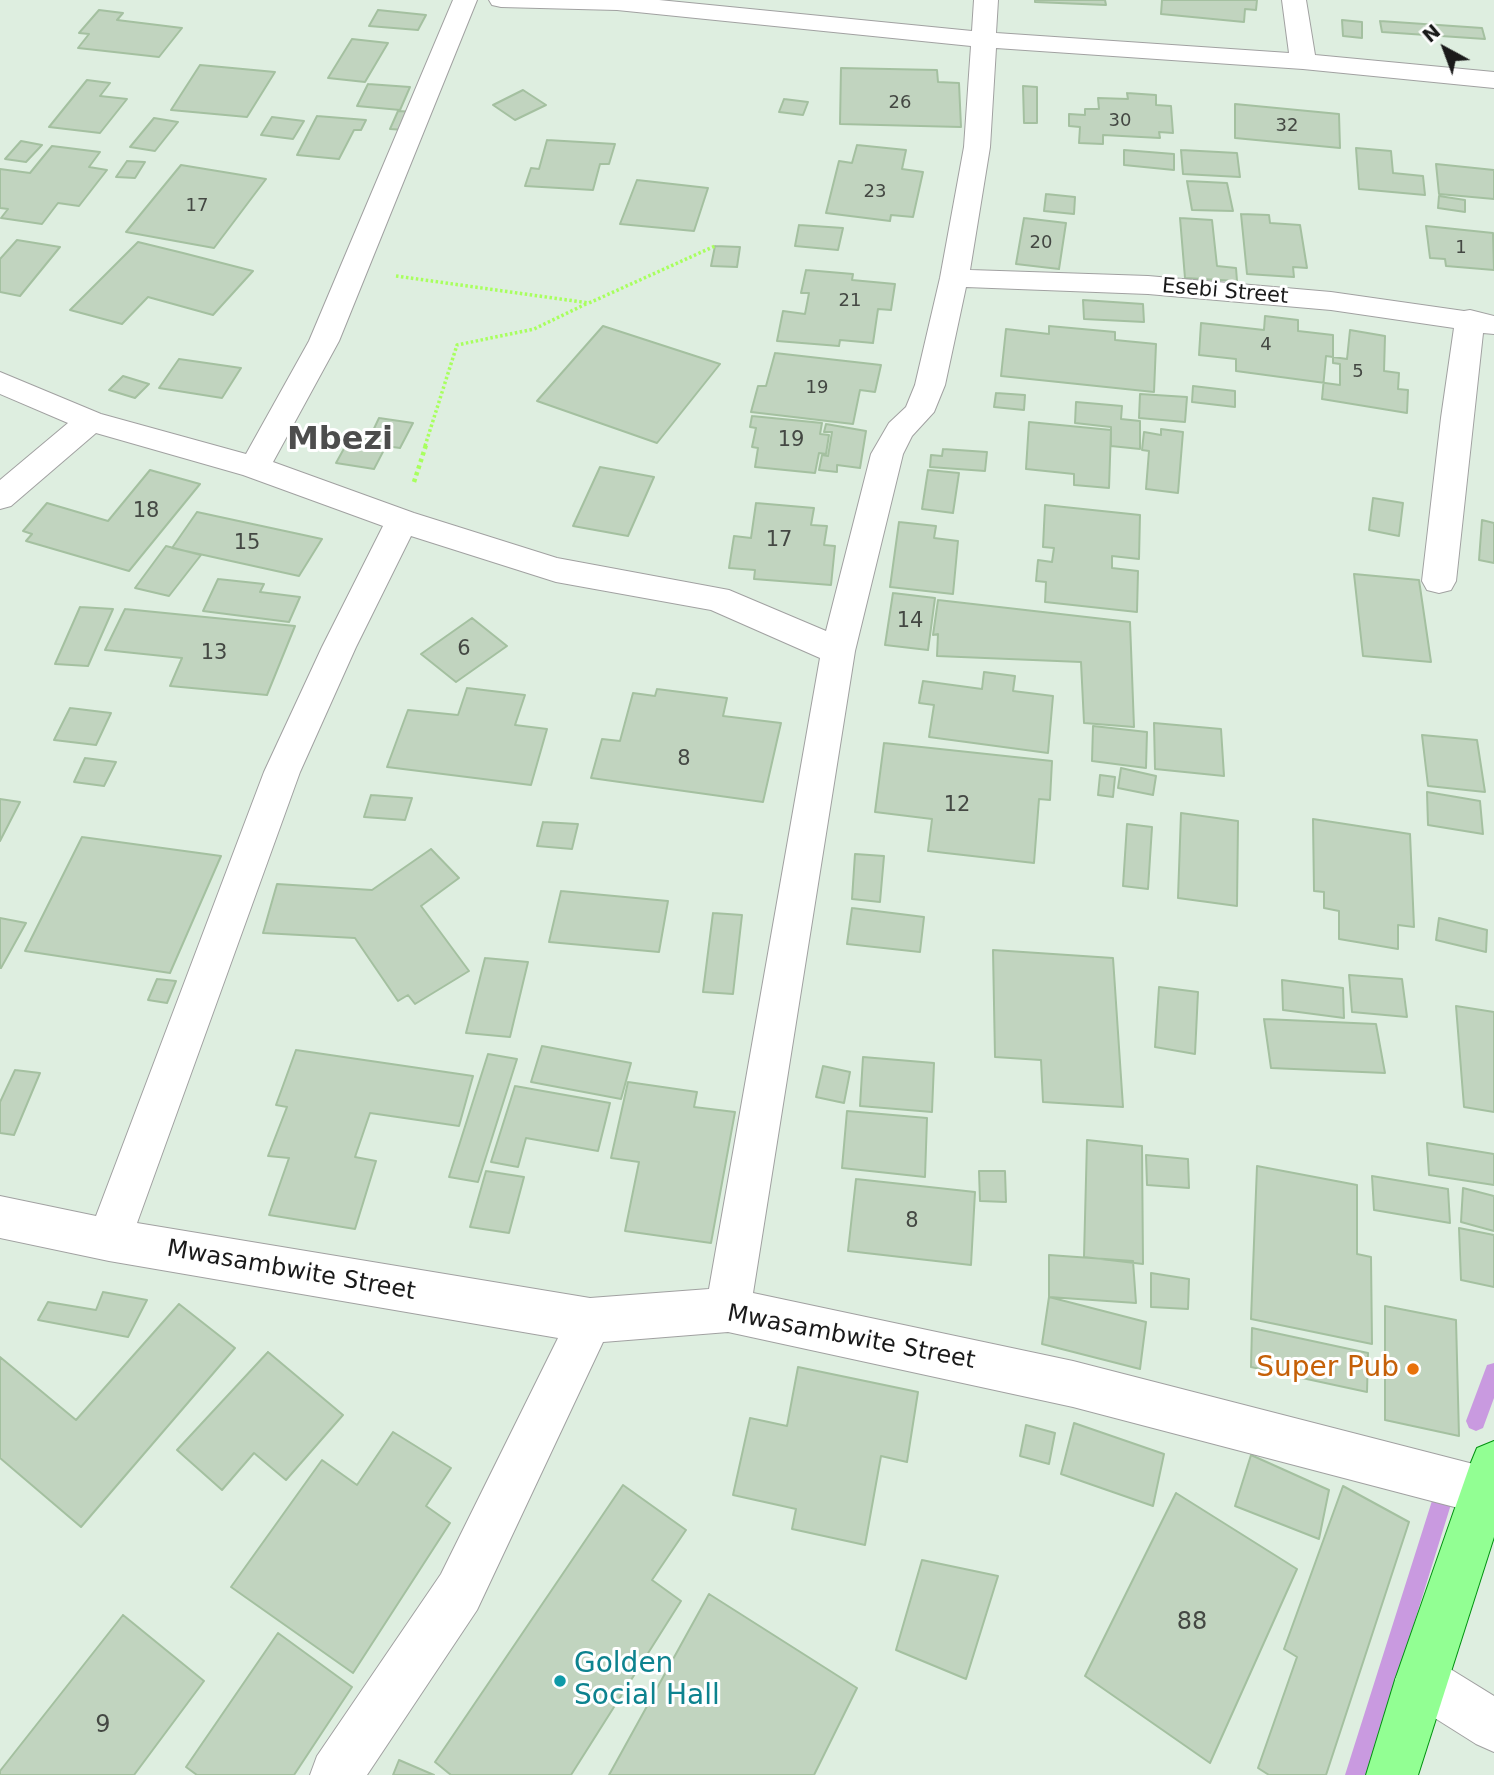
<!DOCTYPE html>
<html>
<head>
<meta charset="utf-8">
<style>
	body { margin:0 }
	#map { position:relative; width:1494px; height:1775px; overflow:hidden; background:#deeee0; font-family:"DejaVu Sans",sans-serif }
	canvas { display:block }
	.north { position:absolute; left:1410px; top:14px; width:70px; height:70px; -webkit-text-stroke:5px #fff; paint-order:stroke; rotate:319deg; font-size:19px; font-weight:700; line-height:28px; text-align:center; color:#1a1a1a }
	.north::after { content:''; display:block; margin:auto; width:24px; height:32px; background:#1a1a1a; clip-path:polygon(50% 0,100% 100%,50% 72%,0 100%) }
</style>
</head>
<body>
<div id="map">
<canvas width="1494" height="1775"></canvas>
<div class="north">N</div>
</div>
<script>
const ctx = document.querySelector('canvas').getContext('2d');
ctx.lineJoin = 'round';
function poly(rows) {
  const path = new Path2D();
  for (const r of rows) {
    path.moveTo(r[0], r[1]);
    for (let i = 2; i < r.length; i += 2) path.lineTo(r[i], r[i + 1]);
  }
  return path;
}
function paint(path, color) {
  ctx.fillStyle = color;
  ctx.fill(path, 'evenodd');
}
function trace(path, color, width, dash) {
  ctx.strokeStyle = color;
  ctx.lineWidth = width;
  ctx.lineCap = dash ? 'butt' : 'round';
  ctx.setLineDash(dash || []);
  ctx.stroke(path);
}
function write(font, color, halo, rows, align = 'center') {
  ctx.font = font + ' "DejaVu Sans",sans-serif';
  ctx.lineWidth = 6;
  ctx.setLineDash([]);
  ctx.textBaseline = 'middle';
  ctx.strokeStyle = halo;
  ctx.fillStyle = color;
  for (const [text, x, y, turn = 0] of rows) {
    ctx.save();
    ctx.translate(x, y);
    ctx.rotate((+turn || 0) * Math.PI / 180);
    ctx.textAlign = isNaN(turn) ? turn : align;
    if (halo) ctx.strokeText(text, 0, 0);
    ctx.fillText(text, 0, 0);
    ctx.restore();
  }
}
const stream = poly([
	[1494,1363,1494,1398,1483,1428,1476,1431,1469,1428,1466,1421,1487,1365,1494,1363],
	[1447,1475,1454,1478,1457,1485,1367,1775,1345,1775,1437,1485,1440,1478,1447,1475]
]);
const building = poly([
	[1035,0,1105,0,1106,5,1035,2,1035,0],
	[1162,0,1257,0,1256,10,1245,9,1244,22,1161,14,1162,0],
	[99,10,123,13,117,20,182,28,159,57,78,48,89,34,79,33,99,10],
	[378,10,426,15,418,30,369,26,378,10],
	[1342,20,1362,22,1362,38,1343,36,1342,20],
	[1380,21,1482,28,1485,39,1382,32,1380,21],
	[352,39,388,43,365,82,328,78,352,39],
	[200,65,275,72,247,117,171,110,200,65],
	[841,68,937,70,938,82,959,83,961,127,840,124,841,68],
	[87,80,110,83,100,96,127,99,100,133,49,127,87,80],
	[368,84,410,87,400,110,357,106,368,84],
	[1023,86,1037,87,1037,123,1024,123,1023,86],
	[523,90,546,105,515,120,493,105,523,90],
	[1127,93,1156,95,1156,105,1171,106,1173,133,1159,132,1160,138,1103,135,1103,144,1079,143,1080,127,1069,126,1069,114,1085,115,1085,109,1099,109,1098,98,1128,99,1127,93],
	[784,99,808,102,803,115,779,112,784,99],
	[1235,104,1339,114,1340,148,1235,138,1235,104],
	[398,111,414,112,405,130,390,129,398,111],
	[317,116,366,120,361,130,354,130,339,159,297,155,317,116],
	[272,117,304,121,293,139,261,135,272,117],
	[154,118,178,122,155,151,130,147,154,118],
	[547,140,615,144,609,164,600,164,593,190,525,186,531,168,539,169,547,140],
	[21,141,42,145,26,162,5,159,21,141],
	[857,145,906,150,902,169,923,172,913,217,891,215,890,221,826,213,839,161,852,163,857,145],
	[52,146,100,152,89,167,107,170,79,206,58,203,42,224,1,218,8,209,0,208,0,169,30,173,52,146],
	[1356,148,1391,151,1393,173,1423,176,1425,195,1359,189,1356,148],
	[1124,150,1174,154,1174,170,1124,165,1124,150],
	[1181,150,1237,153,1240,177,1183,174,1181,150],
	[127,161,145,162,135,178,116,177,127,161],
	[1436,164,1494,170,1494,199,1439,194,1436,164],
	[181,165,266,179,214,248,126,232,181,165],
	[637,180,708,188,694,231,620,224,637,180],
	[1187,181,1227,183,1233,211,1192,210,1187,181],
	[1046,194,1075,197,1074,214,1044,211,1046,194],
	[1439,196,1465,200,1465,212,1438,208,1439,196],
	[1241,214,1269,215,1270,223,1300,225,1307,268,1293,267,1294,277,1247,274,1241,214],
	[1024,218,1066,223,1059,269,1016,264,1024,218],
	[1180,218,1212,220,1217,266,1236,268,1237,281,1185,278,1180,218],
	[799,225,843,228,838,250,795,246,799,225],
	[1426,226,1493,233,1494,270,1446,266,1445,259,1430,258,1426,226],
	[17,240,60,247,20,296,0,292,0,259,17,240],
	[138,242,183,253,253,271,213,315,148,297,122,324,70,310,138,242],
	[715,246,740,247,737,267,711,266,715,246],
	[806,270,853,274,852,280,895,284,891,310,878,309,873,343,840,340,839,346,777,341,783,311,805,314,809,293,801,293,806,270],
	[1083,300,1143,304,1144,322,1084,319,1083,300],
	[1265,316,1298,320,1298,331,1333,335,1333,363,1340,364,1340,385,1236,371,1236,359,1199,355,1201,323,1264,330,1265,316],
	[603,326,720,364,657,443,537,401,603,326],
	[1049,326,1115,332,1115,340,1156,344,1154,392,1001,376,1006,329,1049,334,1049,326],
	[1350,330,1385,336,1384,371,1399,373,1398,389,1408,390,1407,413,1322,399,1326,356,1347,359,1350,330],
	[775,353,881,365,875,392,860,390,853,424,751,412,758,386,766,386,775,353],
	[179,359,241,368,222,398,159,388,179,359],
	[123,376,149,384,135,398,109,390,123,376],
	[1193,386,1235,391,1235,407,1192,402,1193,386],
	[996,393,1025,395,1024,410,994,407,996,393],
	[1140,394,1187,397,1185,422,1139,418,1140,394],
	[1076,402,1122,406,1121,419,1140,421,1140,449,1111,446,1111,427,1075,423,1076,402],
	[752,416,822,423,820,434,829,435,826,454,819,453,815,473,755,467,758,448,752,447,756,428,750,427,752,416],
	[379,418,413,423,400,448,386,446,374,469,336,463,352,434,370,437,379,418],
	[1029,422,1111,430,1109,488,1074,485,1074,474,1026,469,1029,422],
	[826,424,866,431,860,468,837,465,837,472,819,470,822,455,828,456,832,432,824,432,826,424],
	[1161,429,1183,432,1178,493,1146,489,1149,451,1142,450,1144,432,1161,435,1161,429],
	[943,449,987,452,985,471,930,467,931,455,942,456,943,449],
	[600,467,654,477,628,536,573,526,600,467],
	[150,470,200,484,129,571,26,541,32,534,23,531,47,503,108,521,150,470],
	[928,470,959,473,953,513,922,509,928,470],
	[1373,498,1403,503,1399,536,1369,530,1373,498],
	[756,503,814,508,811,525,827,526,824,545,835,546,831,585,754,579,755,570,729,568,734,536,751,538,756,503],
	[1045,505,1140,515,1139,559,1112,556,1112,568,1138,571,1137,612,1045,602,1046,582,1036,581,1038,560,1052,562,1054,548,1043,547,1045,505],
	[197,512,322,539,299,576,172,548,197,512],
	[1482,520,1494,523,1494,563,1479,560,1482,520],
	[899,522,936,526,934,538,958,541,953,594,890,587,899,522],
	[166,546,201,555,169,596,135,588,166,546],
	[1354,574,1419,580,1431,662,1363,656,1354,574],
	[218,579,264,584,260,592,300,597,289,622,203,611,218,579],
	[893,593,935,598,928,650,885,645,893,593],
	[938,600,1130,622,1134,727,1084,723,1081,662,937,656,938,634,933,635,938,600],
	[80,607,113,609,88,666,55,664,80,607],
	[125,609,295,626,267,695,170,686,182,658,105,650,125,609],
	[472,618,507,646,456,682,421,654,472,618],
	[984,672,1015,676,1013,691,1053,696,1048,753,929,737,934,705,919,703,923,681,982,689,984,672],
	[467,688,525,695,515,725,547,729,531,785,387,767,408,710,458,715,467,688],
	[657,689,727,698,723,716,781,723,763,802,591,778,602,739,620,741,633,693,655,696,657,689],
	[70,708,111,713,96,745,54,740,70,708],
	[1154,723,1221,729,1224,776,1155,769,1154,723],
	[1093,726,1147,732,1146,768,1092,761,1093,726],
	[1422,735,1477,740,1485,792,1428,786,1422,735],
	[884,743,1052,761,1050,800,1039,799,1034,863,928,851,932,819,875,812,884,743],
	[85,758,116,762,104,786,74,782,85,758],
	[1121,768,1156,776,1153,795,1118,788,1121,768],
	[1100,775,1115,777,1113,797,1098,795,1100,775],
	[1427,792,1480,801,1483,834,1428,825,1427,792],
	[371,795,412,798,405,820,364,817,371,795],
	[0,799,20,802,0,841,0,799],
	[1181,813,1238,821,1237,906,1178,898,1181,813],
	[1313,819,1410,834,1414,927,1398,925,1398,949,1339,939,1339,911,1324,908,1324,892,1314,891,1313,819],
	[543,822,578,824,572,849,537,846,543,822],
	[1127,824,1152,827,1148,889,1123,886,1127,824],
	[82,837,221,856,170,973,25,951,82,837],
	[431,849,459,878,421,906,469,971,415,1004,408,995,398,1001,355,938,263,933,277,884,372,890,431,849],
	[855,854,884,856,880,902,852,899,855,854],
	[561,891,668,901,659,952,549,942,561,891],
	[852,908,924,917,920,952,847,944,852,908],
	[713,913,742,915,733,994,703,992,713,913],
	[0,918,26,923,1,968,0,968,0,918],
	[1439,918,1487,930,1486,952,1436,940,1439,918],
	[993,950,1113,958,1123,1107,1043,1102,1041,1060,995,1057,993,950],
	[485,958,528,962,510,1037,466,1033,485,958],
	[1349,975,1402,979,1407,1017,1352,1012,1349,975],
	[157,979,176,981,167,1003,148,1000,157,979],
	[1282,980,1343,988,1344,1018,1283,1010,1282,980],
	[1159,987,1198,992,1195,1054,1155,1047,1159,987],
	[1456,1006,1494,1012,1494,1112,1464,1107,1456,1006],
	[1264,1019,1376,1024,1385,1073,1271,1068,1264,1019],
	[542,1046,631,1063,621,1099,531,1082,542,1046],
	[296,1050,473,1076,459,1126,370,1113,355,1157,376,1161,355,1229,269,1215,289,1158,268,1156,287,1107,276,1105,296,1050],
	[488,1054,517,1059,478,1182,449,1177,488,1054],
	[863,1057,934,1063,932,1112,860,1106,863,1057],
	[823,1066,850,1072,844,1103,816,1097,823,1066],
	[15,1070,40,1073,14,1135,0,1133,0,1102,15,1070],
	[628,1082,697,1092,694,1107,735,1112,711,1243,625,1231,639,1162,611,1158,628,1082],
	[515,1086,610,1103,598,1151,526,1138,518,1167,491,1162,515,1086],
	[847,1111,927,1118,925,1177,842,1168,847,1111],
	[1087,1140,1142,1146,1143,1264,1084,1257,1087,1140],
	[1427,1143,1494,1154,1494,1185,1429,1175,1427,1143],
	[1146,1155,1188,1159,1189,1188,1147,1185,1146,1155],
	[1257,1166,1357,1185,1357,1254,1371,1257,1372,1344,1251,1319,1257,1166],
	[486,1171,524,1177,509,1233,470,1227,486,1171],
	[979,1171,1005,1171,1006,1202,980,1201,979,1171],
	[1372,1176,1448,1189,1450,1223,1374,1210,1372,1176],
	[856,1179,975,1192,971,1265,848,1251,856,1179],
	[1463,1188,1494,1196,1494,1231,1461,1222,1463,1188],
	[1459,1228,1494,1235,1494,1287,1461,1280,1459,1228],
	[1049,1255,1133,1261,1136,1303,1049,1297,1049,1255],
	[1151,1273,1189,1279,1188,1309,1151,1307,1151,1273],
	[103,1292,147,1300,128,1337,38,1320,48,1302,96,1310,103,1292],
	[1049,1297,1146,1322,1140,1369,1042,1344,1049,1297],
	[179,1304,235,1348,81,1527,0,1458,0,1357,76,1420,179,1304],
	[1385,1306,1456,1320,1459,1436,1385,1420,1385,1306],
	[1252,1328,1368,1353,1367,1392,1251,1367,1252,1328],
	[268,1352,343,1415,286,1480,254,1453,222,1490,177,1450,268,1352],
	[798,1367,918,1392,907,1462,881,1456,865,1545,792,1529,796,1509,733,1495,750,1418,787,1426,798,1367],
	[1074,1423,1164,1454,1153,1506,1061,1474,1074,1423],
	[1026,1425,1055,1433,1049,1464,1020,1456,1026,1425],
	[393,1432,451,1468,426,1506,450,1523,353,1673,231,1587,322,1460,357,1485,393,1432],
	[1251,1455,1329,1490,1319,1539,1235,1506,1251,1455],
	[623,1485,686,1530,652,1580,681,1601,571,1775,451,1775,435,1762,623,1485],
	[1343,1486,1409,1522,1326,1775,1269,1775,1258,1768,1297,1657,1284,1649,1343,1486],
	[1176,1493,1297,1569,1210,1763,1085,1676,1176,1493],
	[922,1560,998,1576,966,1679,896,1650,922,1560],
	[709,1594,857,1688,814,1775,609,1775,709,1594],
	[123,1615,204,1681,134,1775,0,1775,0,1771,123,1615],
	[278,1633,352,1687,294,1775,197,1775,186,1767,278,1633],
	[399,1760,434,1775,393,1775,399,1760]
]);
const pathFar1 = poly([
	[396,276,589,303,715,246],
	[425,446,457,345,534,329,588,303]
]);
const path = poly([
	[414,482,426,445]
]);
const minor = poly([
	[453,0,477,0,339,341,273,462,414,513,557,558,729,590,826,631,871,454,889,423,906,407,915,385,940,278,964,147,971,46,617,10,501,7,492,5,489,0,659,0,972,31,974,0,998,0,996,33,1289,53,1282,0,1306,0,1315,55,1494,72,1494,88,1303,69,996,48,990,147,970,270,1148,276,1331,292,1464,311,1470,310,1494,316,1494,334,1483,333,1456,581,1451,590,1439,593,1427,590,1422,581,1441,418,1454,328,1331,310,1148,294,966,287,945,385,934,412,912,436,903,454,855,651,753,1293,1073,1361,1485,1467,1494,1471,1494,1511,1485,1515,1073,1407,728,1332,603,1342,477,1610,367,1775,310,1775,317,1756,441,1574,558,1338,109,1261,0,1238,0,1196,96,1216,264,772,322,647,383,526,243,475,96,433,11,506,0,509,0,480,68,423,0,394,0,372,101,414,246,454,309,341,453,0],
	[411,536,556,582,711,610,820,658,709,1289,590,1298,137,1223,300,772,356,647,411,536],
	[1421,1654,1439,1662,1494,1696,1494,1752,1476,1744,1403,1698,1395,1680,1403,1662,1421,1654]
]);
const major = poly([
	[1494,1441,1494,1537,1418,1775,1366,1775,1395,1680,1470,1465,1477,1448,1494,1441]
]);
const markers = [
	[1413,1369,7,"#e8710a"],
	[560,1681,7,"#0f9aa8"]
];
const farNumbernames = [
	["26",900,103],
	["30",1120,121],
	["32",1287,126],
	["23",875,192],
	["17",197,206],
	["20",1041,243],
	["1",1461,248],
	["21",850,301],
	["4",1266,345],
	["5",1358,372],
	["19",817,388]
];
const farStreetnames = [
	["Esebi Street",1225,292,5]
];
const numberNames = [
	["19",791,441],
	["18",146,512],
	["17",779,541],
	["15",247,544],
	["14",910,622],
	["6",464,650],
	["13",214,654],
	["8",684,760],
	["12",957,806],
	["8",912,1222]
];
const streetNames = [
	["Mwasambwite Street",291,1271,10],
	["Mwasambwite Street",851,1338,11]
];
const nearNumbernames = [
	["88",1192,1623],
	["9",103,1726]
];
const nearFoodnames = [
	["Super Pub",1399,1369]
];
const nearCulturenames = [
	["Golden",574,1665],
	["Social Hall",574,1697]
];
const districtNames = [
	["Mbezi",340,441]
];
paint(stream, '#c99ae0');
paint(building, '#c1d4bf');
trace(building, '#a4c0a0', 2);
trace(minor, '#a1a1a1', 2);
trace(major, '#009110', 2);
trace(pathFar1, '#a8ff5e', 3.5, [2.5, 2.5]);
trace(path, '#a8ff5e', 4.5, [3.5, 3.5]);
paint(minor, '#fff');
paint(major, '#92ff93');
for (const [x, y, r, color] of markers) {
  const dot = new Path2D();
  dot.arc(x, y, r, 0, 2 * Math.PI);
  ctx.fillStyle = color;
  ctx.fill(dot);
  trace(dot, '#fff', 2.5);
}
write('18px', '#444843', null, farNumbernames);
write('21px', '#1a1a1a', '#fff', farStreetnames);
write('21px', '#444843', null, numberNames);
write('24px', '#1a1a1a', '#fff', streetNames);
write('24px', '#444843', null, nearNumbernames);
write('28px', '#c56008', '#fff', nearFoodnames, 'right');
write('28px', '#0d838f', '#fff', nearCulturenames, 'left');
write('bold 32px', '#4d4d4d', '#fff', districtNames);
</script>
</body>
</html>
